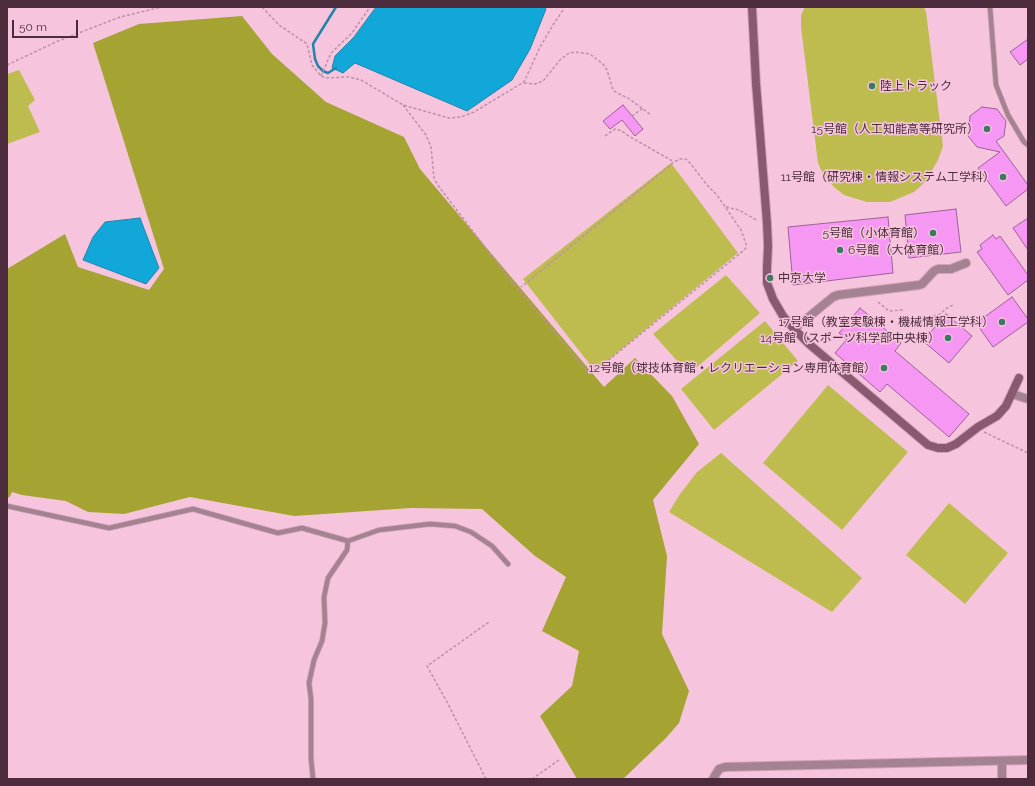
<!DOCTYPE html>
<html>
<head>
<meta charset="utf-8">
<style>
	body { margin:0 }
	#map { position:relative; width:1035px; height:786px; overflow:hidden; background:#f6c5dd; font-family:Raleway,sans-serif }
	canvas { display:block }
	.frame { position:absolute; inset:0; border:8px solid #4c2c3c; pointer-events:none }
	.scale { position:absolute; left:12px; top:20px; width:66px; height:18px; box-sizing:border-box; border:2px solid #4c2c3c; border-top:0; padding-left:5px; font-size:12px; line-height:14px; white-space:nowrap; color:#4c2c3c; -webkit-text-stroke:3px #f6c5dd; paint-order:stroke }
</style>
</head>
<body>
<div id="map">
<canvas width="1035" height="786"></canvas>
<div class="frame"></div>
<div class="scale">50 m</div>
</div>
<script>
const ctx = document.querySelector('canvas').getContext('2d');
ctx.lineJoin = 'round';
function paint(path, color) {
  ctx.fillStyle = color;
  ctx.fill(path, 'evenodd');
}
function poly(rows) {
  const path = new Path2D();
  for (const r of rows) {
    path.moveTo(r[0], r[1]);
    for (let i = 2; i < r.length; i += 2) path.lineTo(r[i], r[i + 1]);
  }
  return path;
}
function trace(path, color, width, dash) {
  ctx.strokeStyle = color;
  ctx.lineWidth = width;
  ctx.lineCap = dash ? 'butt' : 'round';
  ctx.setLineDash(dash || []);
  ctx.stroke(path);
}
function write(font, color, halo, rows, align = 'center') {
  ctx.font = font + ' Raleway,"Noto Sans JP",sans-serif';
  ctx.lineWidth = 3;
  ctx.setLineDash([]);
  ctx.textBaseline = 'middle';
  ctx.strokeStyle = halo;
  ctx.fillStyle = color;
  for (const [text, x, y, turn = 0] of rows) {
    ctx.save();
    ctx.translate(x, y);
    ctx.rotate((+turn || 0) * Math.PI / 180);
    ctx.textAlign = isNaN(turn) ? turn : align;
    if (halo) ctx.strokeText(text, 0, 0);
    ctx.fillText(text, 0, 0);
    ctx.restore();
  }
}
const green = poly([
	[805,7,924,7,926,12,943,146,938,160,931,172,923,184,914,192,890,202,867,202,844,195,834,187,824,176,818,163,801,27,801,15],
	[19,70,35,100,28,106,40,132,7,144,7,74],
	[671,163,738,253,595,371,523,279],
	[726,275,760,313,689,374,653,334],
	[765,321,798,361,714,430,681,389],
	[828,385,908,452,842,530,763,463],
	[721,453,862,578,832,612,669,512,680,494,697,472],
	[949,503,1008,553,965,604,906,555]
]);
const forest = poly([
	[242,16,272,54,326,102,404,137,420,169,604,387,635,358,672,396,699,444,653,500,667,556,662,634,689,691,679,723,666,738,623,779,577,779,540,716,572,686,579,651,542,631,566,577,535,556,482,509,411,508,294,516,190,497,124,514,88,512,66,501,22,495,12,492,9,498,7,496,7,269,65,234,78,267,149,290,164,269,93,43,139,24]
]);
const water = poly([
	[376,7,544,7,546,9,530,49,512,80,467,111,355,63,343,73,332,68,335,56,354,37,376,7],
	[140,218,159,268,146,284,83,260,93,237,105,222,140,218]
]);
const stream = poly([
	[336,68,328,73,323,71,318,66,315,59,313,44,336,7]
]);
const building = poly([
	[1028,39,1028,59,1020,65,1010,52,1028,39],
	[623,105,643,129,635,136,622,120,610,129,603,121,623,105],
	[982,107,997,109,1006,121,1004,136,996,141,1028,185,1028,189,1006,206,978,168,1000,152,977,147,968,136,970,116,982,107],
	[956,209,961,252,909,258,905,215,956,209],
	[888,217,893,273,793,285,788,227,888,217],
	[1028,218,1028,250,1013,228,1028,218],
	[993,235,996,239,1000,236,1028,275,1028,280,1008,295,977,252,982,249,980,245,993,235],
	[1012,297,1028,319,1028,322,993,347,976,323,1012,297],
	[860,308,901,343,895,351,969,414,949,437,887,384,880,392,835,353,847,339,839,333,860,308],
	[946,314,972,336,949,363,923,341,946,314]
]);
const path = poly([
	[262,7,279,25,307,44,312,65,321,76,326,78,349,77,361,80,403,105,449,118,461,117,474,112,524,82,540,47,553,25,563,10,563,7],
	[7,65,58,41,120,17,162,7],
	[321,76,331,53,352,33,370,7],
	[524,83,535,84,543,81,560,60,569,53,575,52,590,54,603,64,607,70,613,90,617,93,628,98,651,115],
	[403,105,426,135,431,147,434,178,437,184,507,276,589,373,594,372,743,251,746,248,746,244,741,230,717,195,707,185,690,163,686,159,680,159,674,162,521,287],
	[632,116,643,108],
	[605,136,615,129,622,131,627,135,674,162],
	[726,207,739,210,758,221],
	[878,302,889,311,903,310],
	[924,316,928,319],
	[933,316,940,314,947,308,953,305],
	[984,432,1028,453],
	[486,779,447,702,427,666,489,622],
	[532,779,559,760]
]);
const lane = poly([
	[990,7,996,85,1008,115,1024,142,1028,145],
	[7,506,109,528,193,509,278,533,302,528,348,541],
	[313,779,311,758,311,699,309,683,314,660,322,641,325,623,324,597,328,578,347,550,348,541,379,530,430,524,455,526,471,532,492,546,508,564]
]);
const street = poly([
	[794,329,833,297,838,295,919,285,922,284,934,271,938,269,951,269,966,263],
	[1012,394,1028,399],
	[1002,761,1002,779],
	[713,779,719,769,725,767,1028,760]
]);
const secondary = poly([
	[752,7,756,83,767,223,768,246,767,268,767,283,773,299,783,316,794,329,809,344,928,445,938,448,947,448,956,444,978,427,997,416,1006,406,1019,378]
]);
const markers = [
	[872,86,4,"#3c7863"],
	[987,129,4,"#3c7863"],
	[1003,177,4,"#3c7863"],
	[933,233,4,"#3c7863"],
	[840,250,4,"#3c7863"],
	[770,278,4,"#3c7863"],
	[1002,322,4,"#3c7863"],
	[948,338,4,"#3c7863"],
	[884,368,4,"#3c7863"]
];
const poiNames = [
	["陸上トラック",880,86,"left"],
	["15号館（人工知能高等研究所）",979,129],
	["11号館（研究棟・情報システム工学科）",995,177],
	["5号館（小体育館）",925,233],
	["6号館（大体育館）",848,250,"left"],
	["中京大学",778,278,"left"],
	["17号館（教室実験棟・機械情報工学科）",994,322],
	["14号館（スポーツ科学部中央棟）",940,338],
	["12号館（球技体育館・レクリエーション専用体育館）",876,368]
];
paint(green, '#bebc4e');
paint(forest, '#a5a332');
paint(water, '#11a8d9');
trace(water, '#2383aa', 1);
trace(stream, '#2383aa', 2.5);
paint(building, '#f797f4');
trace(building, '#9a6198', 1);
trace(lane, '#d1a3ba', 6);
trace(street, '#d1a3ba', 10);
trace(secondary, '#d1a3ba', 10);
trace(path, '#bc91a6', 1.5, [3, 2]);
trace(lane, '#a48292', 4.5);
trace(street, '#a48292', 8);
trace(secondary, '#895971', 8);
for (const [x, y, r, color] of markers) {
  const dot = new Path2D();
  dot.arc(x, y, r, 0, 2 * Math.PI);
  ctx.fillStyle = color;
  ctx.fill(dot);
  trace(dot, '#f6c5dd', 1.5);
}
write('12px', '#4c2c3c', '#f6c5dd', poiNames, 'right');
</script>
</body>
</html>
